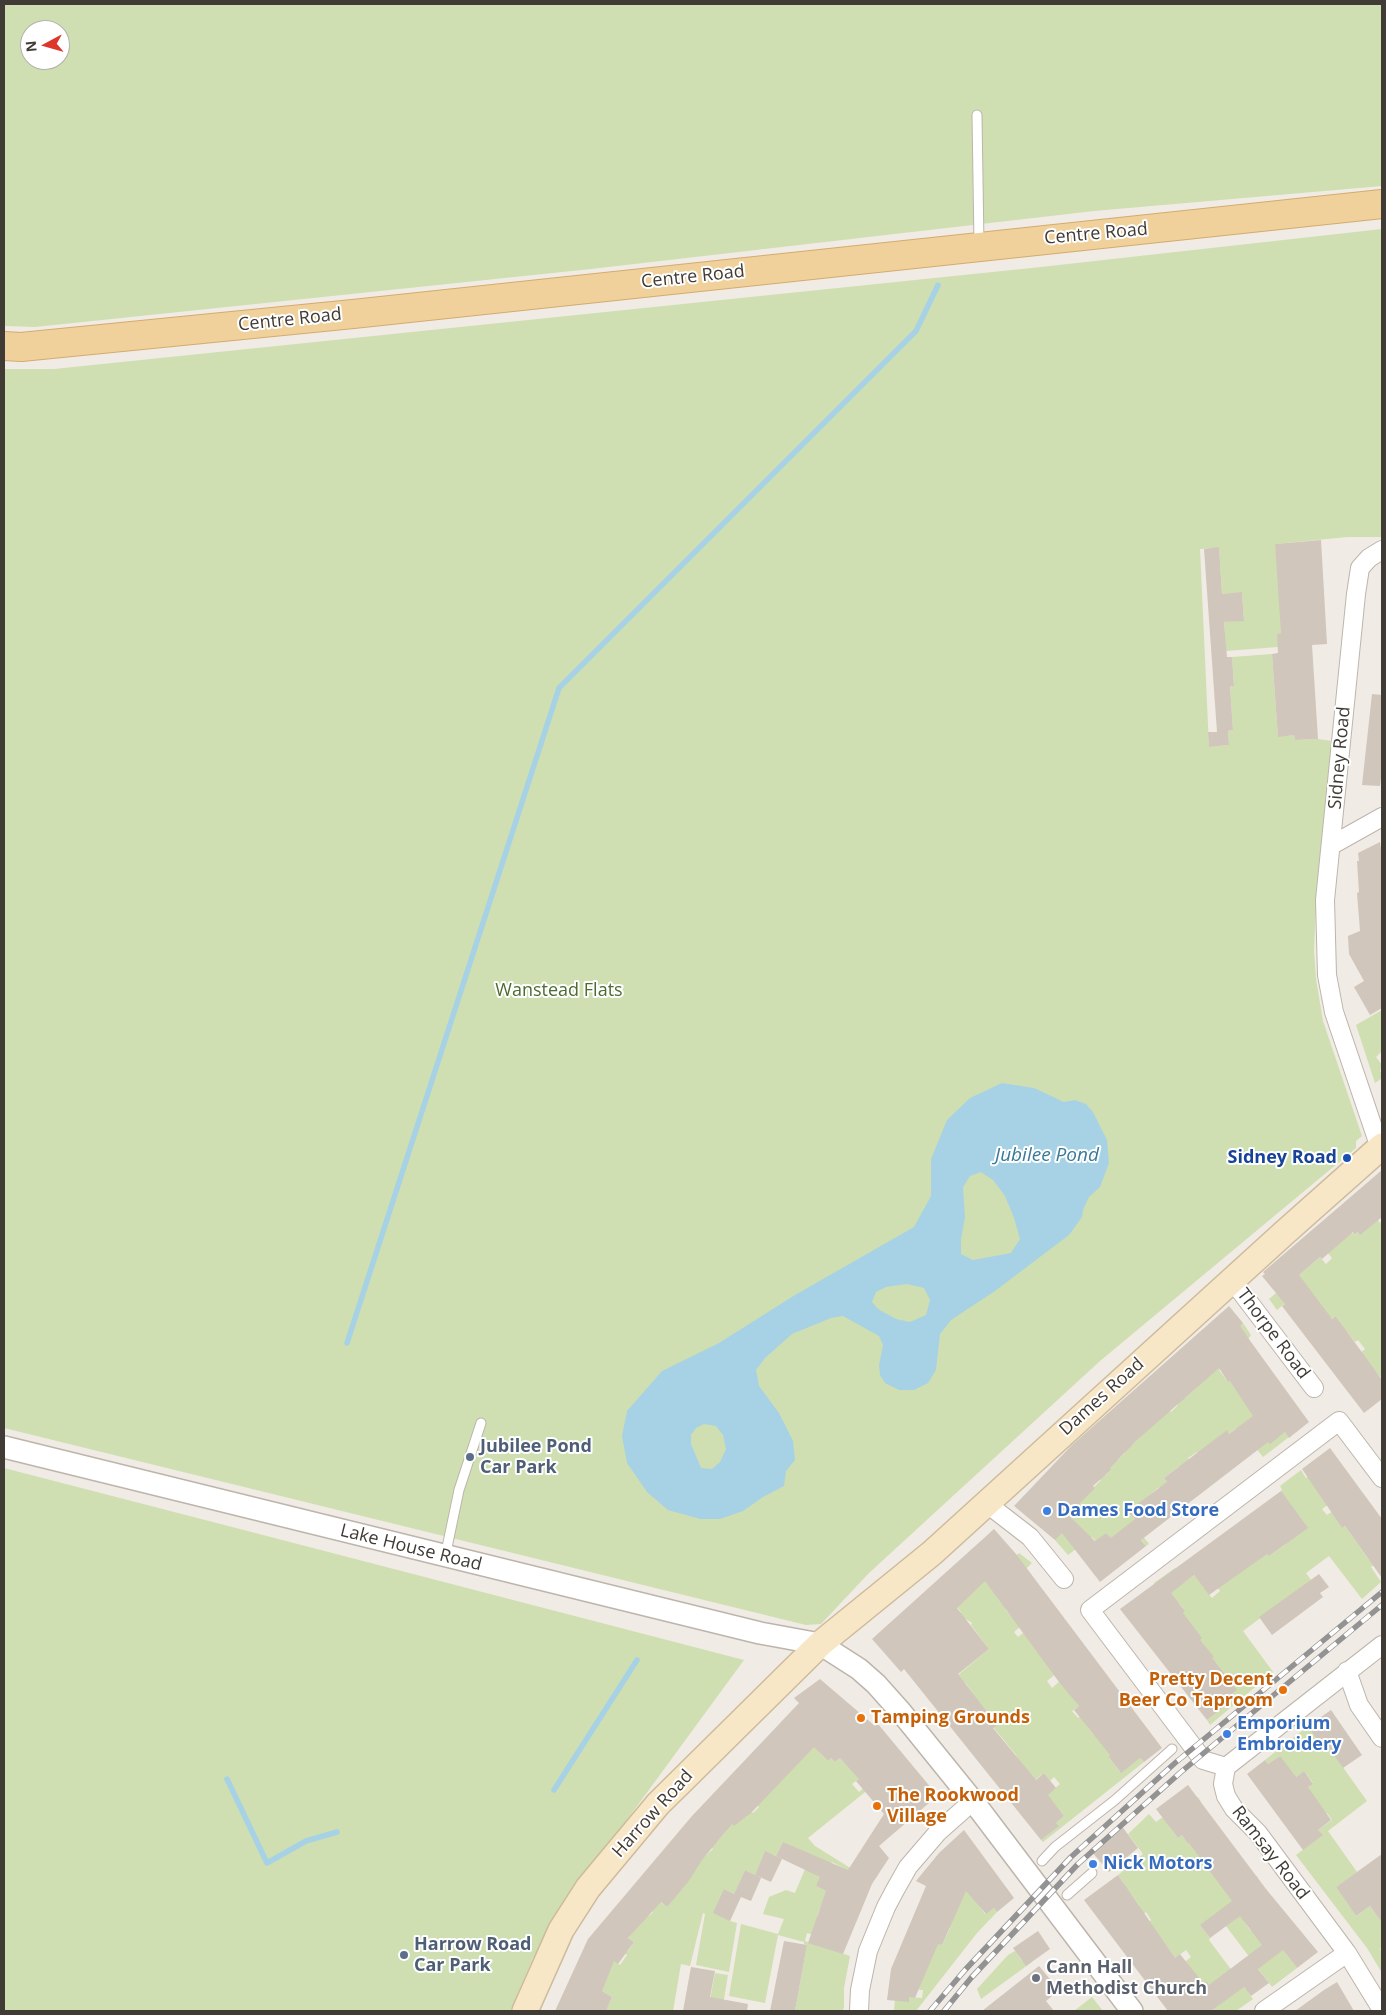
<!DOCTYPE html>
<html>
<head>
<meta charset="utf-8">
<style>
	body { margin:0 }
	#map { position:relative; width:1386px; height:2015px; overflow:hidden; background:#f0ebe4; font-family:"Open Sans",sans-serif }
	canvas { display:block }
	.frame { position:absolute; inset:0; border:5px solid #413b35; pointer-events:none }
	.north { position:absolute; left:20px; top:20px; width:50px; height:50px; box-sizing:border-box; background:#fff; border:1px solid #b3b1ae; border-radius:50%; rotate:264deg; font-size:14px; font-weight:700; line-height:20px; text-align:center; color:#413b35 }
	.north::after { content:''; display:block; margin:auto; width:18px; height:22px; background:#df362c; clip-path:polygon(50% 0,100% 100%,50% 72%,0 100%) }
</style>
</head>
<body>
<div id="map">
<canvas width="1386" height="2015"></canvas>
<div class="frame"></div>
<div class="north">N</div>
</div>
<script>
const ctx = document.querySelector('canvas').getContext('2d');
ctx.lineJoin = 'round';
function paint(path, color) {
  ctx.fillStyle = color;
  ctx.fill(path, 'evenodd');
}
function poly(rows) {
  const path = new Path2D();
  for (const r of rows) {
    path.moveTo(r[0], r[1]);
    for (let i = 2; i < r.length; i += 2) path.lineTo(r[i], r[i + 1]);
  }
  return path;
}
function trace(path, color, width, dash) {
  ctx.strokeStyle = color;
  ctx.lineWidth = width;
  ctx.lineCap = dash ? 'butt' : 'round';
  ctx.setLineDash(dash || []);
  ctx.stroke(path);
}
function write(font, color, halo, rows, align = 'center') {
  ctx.font = font + ' "Open Sans",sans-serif';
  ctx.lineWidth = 4;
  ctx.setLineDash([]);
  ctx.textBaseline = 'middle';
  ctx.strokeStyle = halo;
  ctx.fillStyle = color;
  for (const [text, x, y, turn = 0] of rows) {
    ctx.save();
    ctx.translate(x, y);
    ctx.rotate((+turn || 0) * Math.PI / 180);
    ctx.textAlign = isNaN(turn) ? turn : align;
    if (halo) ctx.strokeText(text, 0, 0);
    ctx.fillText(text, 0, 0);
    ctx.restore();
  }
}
const green = poly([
	[4,4,1382,4,1382,186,1094,211,591,269,35,327,4,326],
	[30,30,60,30,60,60,30,60],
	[1382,229,1382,537,1348,537,1275,544,1285,633,1277,634,1278,643,1304,645,1226,651,1224,622,1244,620,1242,593,1222,594,1219,548,1200,549,1209,747,1229,745,1228,731,1233,730,1230,686,1234,686,1232,657,1272,654,1278,736,1294,735,1295,740,1318,739,1332,741,1317,885,1314,950,1316,979,1323,1021,1362,1136,1356,1141,1356,1148,1100,1361,869,1573,821,1624,806,1625,4,1428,4,369,54,369,1041,267],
	[1382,1010,1382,1051,1376,1057,1382,1065,1380,1071,1382,1074,1382,1080,1381,1079,1375,1083,1356,1025],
	[1378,1220,1380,1223,1382,1221,1382,1379,1377,1373,1366,1381,1350,1361,1365,1349,1358,1340,1355,1342,1348,1333,1336,1342,1335,1316,1323,1325,1306,1286,1277,1310,1269,1299,1276,1293,1280,1297,1285,1287,1320,1257,1326,1264,1332,1258,1327,1252,1351,1231,1354,1235],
	[1243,1323,1251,1335,1234,1359,1219,1370,1228,1382,1240,1374,1254,1394,1270,1443,1285,1432,1289,1437,1263,1457,1245,1434,1241,1436,1235,1429,1229,1434,1226,1431,1217,1438,1207,1464,1197,1452,1188,1458,1191,1463,1178,1467,1164,1478,1173,1490,1158,1488,1147,1497,1153,1505,1146,1510,1140,1502,1129,1511,1135,1519,1132,1522,1149,1544,1146,1546,1138,1535,1116,1546,1106,1533,1096,1541,1092,1537,1068,1555,1055,1540,1054,1502,1095,1488,1094,1487,1101,1480,1086,1468,1089,1466,1106,1475,1111,1470,1104,1463,1112,1453,1118,1460,1125,1453,1114,1442,1132,1445,1143,1434,1144,1382,1171,1412,1178,1405,1167,1393,1175,1385,1186,1397,1197,1387,1232,1332],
	[4,1468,236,1528,744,1660,558,1914,533,1958,510,2011,4,2011],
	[1301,1470,1306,1478,1317,1471,1337,1498,1322,1509,1327,1515,1333,1511,1342,1528,1345,1526,1369,1560,1382,1559,1371,1567,1381,1582,1362,1599,1329,1556,1306,1573,1311,1580,1243,1631,1273,1672,1210,1725,1207,1720,1224,1707,1221,1702,1236,1690,1210,1660,1213,1657,1165,1628,1185,1611,1180,1604,1160,1592,1154,1583,1175,1568,1185,1582,1194,1575,1212,1598,1220,1591,1208,1574,1257,1540,1269,1556,1286,1544,1281,1491,1282,1490,1280,1486],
	[1019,1553,1032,1563,997,1597,1002,1604,1019,1598,1005,1609,1020,1627,1014,1632,1018,1637,1023,1633,1068,1664,1047,1681,1052,1688,1060,1681,1079,1706,1072,1711,1078,1718,1084,1713,1106,1711,1087,1726,1093,1734,1128,1741,1108,1756,1120,1772,1140,1758,1144,1762,1043,1842,1041,1840,1058,1826,1056,1823,1064,1816,1053,1802,1039,1802,1060,1784,1054,1777,1050,1781,1044,1773,1027,1786,1016,1755,993,1727,998,1724,991,1714,978,1724,973,1694,967,1685,961,1679,946,1685,989,1649,971,1625,972,1623,964,1618,955,1617,961,1612,957,1607,976,1576,1009,1562],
	[1308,1726,1322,1738,1367,1801,1328,1831,1357,1872,1336,1887,1356,1916,1370,1906,1382,1923,1382,1947,1380,1949,1382,1953,1382,1973,1367,1948,1296,1855,1322,1835,1318,1830,1332,1820,1327,1813,1323,1815,1308,1787,1313,1783,1304,1771,1285,1785,1280,1756,1268,1764,1265,1760],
	[819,1739,827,1745,819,1752,828,1761,831,1758,835,1762,840,1758,860,1778,852,1784,859,1792,881,1773,890,1772,808,1838,815,1846,873,1882,872,1883,832,1862,816,1886,832,1894,820,1908,817,1916,822,1918,826,1939,807,1933,805,1941,850,1956,844,1988,844,2008,842,2011,795,2011,807,1945,804,1944,804,1942,778,1935,765,2003,729,1996,741,1924,778,1934,784,1919,763,1914,769,1897,786,1890,795,1893,811,1855,783,1842,776,1856,765,1852,755,1875,745,1870,734,1894,724,1889,730,1921,737,1923,729,1972,696,1965,705,1914,703,1913,690,1966,681,1964,673,2011,598,2011,601,2004,607,2008,612,1997,602,1991,605,1954,620,1965,627,1955,624,1953,628,1951,634,1942,628,1938,647,1915,649,1916,653,1912,650,1909,659,1901,667,1907,679,1889,681,1890,702,1859,713,1849,703,1838,717,1842,727,1830,718,1822,740,1800,753,1813,759,1807,756,1804],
	[1198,1797,1201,1802,1169,1826,1178,1838,1182,1835,1188,1844,1198,1836,1238,1891,1257,1876,1258,1878,1242,1890,1242,1907,1247,1926,1251,1931,1257,1927,1285,1948,1286,1954,1297,1968,1272,1987,1226,1926,1200,1925,1210,1938,1209,1940,1253,1999,1236,2011,1215,2011,1213,2009,1224,2001,1197,1987,1186,1961,1191,1957,1186,1950,1162,1968,1157,1961,1170,1951,1149,1922,1151,1920,1146,1912,1129,1925,1123,1917,1139,1905,1128,1890,1106,1895,1123,1882,1118,1875,1143,1854,1128,1834,1149,1814,1156,1822,1176,1807,1180,1811],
	[936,1875,986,1896,977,1903,985,1914,994,1908,997,1912,977,1933,916,2011,894,2011,895,2000,909,2001,909,1997,922,1998,923,1990,919,1990,928,1940,942,1945,950,1928],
	[1015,1951,1022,1961,1029,1957,1032,1962,981,1999,977,1989,1008,1955],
	[715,1973,728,1975,722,2011,708,2011],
	[1092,1997,1103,2011,1074,2011]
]);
const water = poly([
	[1002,1083,1034,1088,1064,1102,1075,1100,1086,1104,1093,1112,1107,1140,1109,1163,1100,1187,1089,1197,1083,1210,1082,1217,1069,1235,995,1291,951,1320,940,1334,936,1370,928,1383,914,1390,899,1390,885,1383,880,1375,879,1365,883,1345,879,1336,843,1316,831,1318,792,1334,765,1358,756,1370,759,1386,779,1413,793,1441,795,1460,786,1471,784,1486,763,1497,743,1511,720,1519,700,1519,668,1510,647,1492,627,1463,622,1436,627,1411,662,1371,719,1343,795,1295,914,1227,931,1196,931,1159,947,1120,970,1098],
	[981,1172,993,1180,1005,1196,1014,1218,1020,1239,1011,1253,973,1260,961,1254,961,1239,965,1217,963,1187,970,1176],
	[907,1284,924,1288,930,1300,926,1315,910,1322,896,1319,878,1309,872,1302,876,1292,886,1287],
	[704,1424,716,1426,723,1435,726,1449,720,1462,712,1469,701,1468,691,1444,691,1435,696,1428]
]);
const stream = poly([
	[347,1343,559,688,916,331,938,285],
	[227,1779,267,1863,306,1841,337,1832],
	[554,1790,637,1660]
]);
const building = poly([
	[1321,540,1327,644,1312,645,1318,739,1295,740,1294,735,1278,737,1272,654,1278,653,1277,634,1281,633,1275,544],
	[1219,547,1222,594,1242,592,1244,621,1224,622,1227,657,1232,657,1234,686,1230,686,1233,730,1228,731,1229,745,1209,747,1208,732,1217,732,1204,549],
	[1372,694,1382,695,1382,778,1381,778,1380,786,1362,785],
	[1380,842,1382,856,1382,1008,1370,1015,1354,987,1364,981,1349,954,1348,936,1360,931,1357,893,1359,892,1357,861,1359,861,1358,853],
	[1382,1170,1382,1217,1360,1235,1358,1232,1354,1235,1353,1232,1322,1259,1320,1257,1299,1275,1332,1319,1335,1316,1348,1333,1382,1380,1382,1399,1364,1413,1282,1306,1285,1304,1262,1276,1265,1274,1263,1272],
	[1229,1306,1243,1323,1240,1326,1251,1342,1309,1422,1289,1438,1285,1432,1270,1444,1268,1442,1181,1509,1141,1540,1146,1546,1100,1582,1062,1533,1055,1540,1014,1506,1072,1445],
	[1219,1368,1228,1382,1230,1381,1253,1416,1229,1434,1227,1430,1164,1478,1167,1482,1128,1511,1135,1519,1111,1538,1106,1533,1095,1541,1068,1515,1095,1488,1093,1486,1111,1470,1110,1468,1136,1441],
	[1330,1448,1382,1519,1382,1578,1345,1526,1342,1528,1302,1469],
	[1281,1491,1308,1528,1269,1556,1267,1554,1209,1595,1194,1575,1171,1593,1185,1611,1183,1613,1202,1638,1200,1640,1214,1657,1212,1658,1237,1690,1221,1702,1224,1707,1207,1720,1120,1609],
	[994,1529,1016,1554,1162,1748,1144,1762,1140,1758,1121,1773,1108,1756,1110,1755,1074,1710,1079,1706,1059,1682,985,1581,957,1608,989,1649,958,1674,997,1725,993,1728,1036,1780,1044,1773,1056,1788,1048,1795,1064,1816,1056,1823,1059,1826,1041,1840,904,1669,901,1672,872,1639],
	[1319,1574,1329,1587,1320,1593,1323,1597,1272,1635,1259,1617],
	[820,1679,875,1726,878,1724,932,1789,930,1790,936,1797,879,1846,889,1858,872,1884,843,1954,808,1943,826,1891,816,1886,820,1877,776,1856,783,1842,848,1870,884,1814,856,1781,859,1779,840,1758,835,1762,831,1758,828,1761,814,1747,752,1812,734,1826,732,1824,702,1860,688,1882,667,1907,661,1902,628,1938,634,1942,618,1964,614,1961,602,1991,612,1997,606,2011,555,2011,588,1939,692,1816,799,1703,794,1698],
	[1331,1710,1362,1755,1343,1768,1322,1738,1318,1741,1308,1726],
	[1280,1756,1296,1777,1304,1771,1313,1784,1308,1787,1331,1820,1318,1830,1323,1835,1303,1850,1247,1774,1265,1760,1268,1764],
	[1188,1785,1266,1889,1318,1952,1297,1968,1283,1950,1258,1969,1269,1983,1251,1996,1244,1987,1211,2011,1168,2011,1084,1900,1118,1875,1175,1958,1180,1954,1203,1983,1206,1981,1209,1985,1262,1945,1240,1916,1210,1938,1200,1925,1232,1901,1189,1843,1188,1844,1182,1835,1178,1838,1156,1809],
	[1121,1825,1138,1848,1109,1872,1092,1852],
	[964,1830,1014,1898,997,1912,994,1908,986,1914,966,1891,942,1945,938,1944,915,1998,909,1997,909,2002,887,2000,891,1969,926,1886,916,1881,939,1853],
	[765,1851,782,1859,771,1882,755,1875],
	[1382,1854,1382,1923,1370,1906,1356,1916,1336,1887],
	[745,1870,761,1878,751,1901,741,1897,730,1921,713,1913,724,1889,734,1894],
	[1038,1931,1050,1949,1026,1966,1013,1948],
	[784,1941,807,1945,795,2011,770,2011],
	[1039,1966,1059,1990,1046,2001,1054,2011,982,2011],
	[691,1967,715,1971,710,1997,748,2004,747,2011,683,2011],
	[1337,1982,1354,2011,1295,2011,1324,1990]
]);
const service = poly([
	[977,115,979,245],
	[445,1557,459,1490,481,1423],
	[1042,1861,1055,1847,1115,1800,1172,1749],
	[1067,1895,1092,1873]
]);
const minor = poly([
	[1332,845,1382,817],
	[1380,1148,1334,1012,1327,975,1325,900,1356,594,1360,568,1369,558,1382,550],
	[1232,1280,1314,1388],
	[986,1503,1030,1537,1064,1579],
	[1347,1671,1359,1705,1382,1738],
	[1226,1767,1203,1760,1090,1610,1339,1421,1382,1478],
	[1226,1767,1223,1784,1226,1796,1234,1809,1258,1833,1347,1953,1382,2010],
	[1226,1767,1382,1645],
	[859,2011,860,1990,868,1951,886,1907,895,1890,908,1867,938,1832,973,1801],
	[1264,2011,1347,1953]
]);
const tertiary = poly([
	[4,1447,760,1633,820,1644,859,1669,876,1684,901,1712,973,1801,1132,2011]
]);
const secondary = poly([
	[525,2011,561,1930,588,1888,658,1804,820,1644,932,1553,1283,1234,1382,1146]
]);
const primary = poly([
	[4,346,21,347,353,314,1382,204]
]);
const rail = poly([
	[930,2011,965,1970,1071,1857,1175,1763,1382,1592],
	[944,2011,971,1978,1078,1864,1181,1772,1382,1605]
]);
const markers = [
	[1347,1158,5,"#1a4fb4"],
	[470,1457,5,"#5c6f8a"],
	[1047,1511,5,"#3f7fe0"],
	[1283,1690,5,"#e8710a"],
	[861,1718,5,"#e8710a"],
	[1227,1734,5,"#3f7fe0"],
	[877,1806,5,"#e8710a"],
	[1093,1864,5,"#3f7fe0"],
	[404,1955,5,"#5c6f8a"],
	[1036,1978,5,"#6b7280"]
];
const streetNames = [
	["Centre Road",1096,234,-5],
	["Centre Road",693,277,-6],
	["Centre Road",290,320,-6],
	["Sidney Road",1340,758,-85],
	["Thorpe Road",1273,1334,53],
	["Dames Road",1102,1397,-42],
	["Lake House Road",411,1548,14],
	["Harrow Road",653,1814,-48],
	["Ramsay Road",1270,1853,52]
];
const parkNames = [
	["Wanstead Flats",559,991]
];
const transitNames = [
	["Sidney Road",1337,1158]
];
const serviceNames = [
	["Jubilee Pond",480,1447],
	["Car Park",480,1468],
	["Harrow Road",414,1945],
	["Car Park",414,1966]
];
const shopNames = [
	["Dames Food Store",1057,1511],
	["Emporium",1237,1724],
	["Embroidery",1237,1745],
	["Nick Motors",1103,1864]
];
const foodNames = [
	["Pretty Decent",1273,1680,"right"],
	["Beer Co Taproom",1273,1701,"right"],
	["Tamping Grounds",871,1718],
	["The Rookwood",887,1796],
	["Village",887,1817]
];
const worshipNames = [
	["Cann Hall",1046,1968],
	["Methodist Church",1046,1989]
];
const waterNames = [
	["Jubilee Pond",1047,1156]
];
paint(green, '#cfdfb1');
paint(water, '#a7d2e6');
trace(stream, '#a7d2e6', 5.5);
paint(building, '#d0c6bb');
trace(service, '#bdb5ab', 11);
trace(minor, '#bdb5ab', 20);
trace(tertiary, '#bdb5ab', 24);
trace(secondary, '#cdbb9b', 28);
trace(primary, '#d4ab6e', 30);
trace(service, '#fff', 9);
trace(minor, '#fff', 18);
trace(tertiary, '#fff', 21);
trace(secondary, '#f7e7c7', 25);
trace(primary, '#f1d19b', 28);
trace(rail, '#939393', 5.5);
trace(rail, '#fff', 4, [11]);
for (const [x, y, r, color] of markers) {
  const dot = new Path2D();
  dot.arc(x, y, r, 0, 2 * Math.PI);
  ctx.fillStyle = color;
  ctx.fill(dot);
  trace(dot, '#fff', 2);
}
write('18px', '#413b35', '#fff', streetNames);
write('18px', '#4c6b30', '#fff', parkNames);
write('bold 18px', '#164399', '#fff', transitNames, 'right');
write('bold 18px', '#4e5e75', '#fff', serviceNames, 'left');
write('bold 18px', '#366cbe', '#fff', shopNames, 'left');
write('bold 18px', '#c56008', '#fff', foodNames, 'left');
write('bold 18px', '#5b616d', '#fff', worshipNames, 'left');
write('italic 19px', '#3a7998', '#fff', waterNames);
</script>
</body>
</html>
